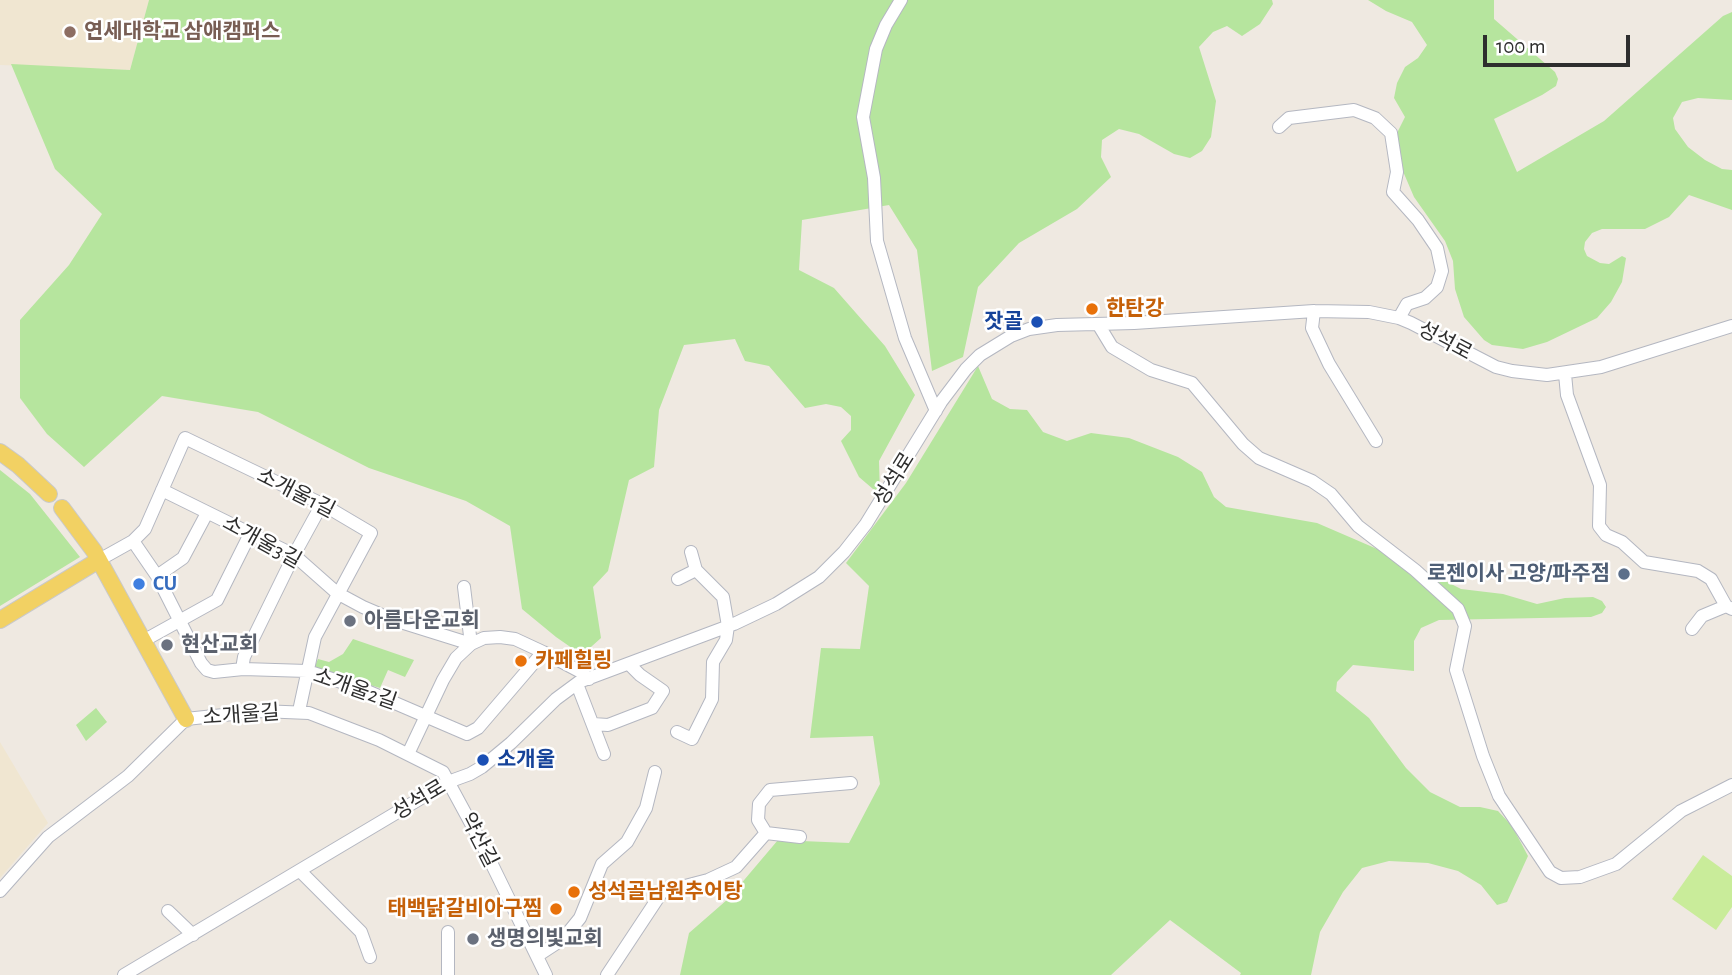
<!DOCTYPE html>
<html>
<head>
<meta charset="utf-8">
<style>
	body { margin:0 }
	#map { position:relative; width:1732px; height:975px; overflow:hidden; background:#efe9e1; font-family:"Alegreya Sans",sans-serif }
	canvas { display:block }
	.scale { position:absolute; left:1483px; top:35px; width:147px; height:32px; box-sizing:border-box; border:4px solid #2e2e2e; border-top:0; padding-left:9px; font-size:21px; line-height:24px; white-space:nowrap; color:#2e2e2e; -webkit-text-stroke:5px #fff; paint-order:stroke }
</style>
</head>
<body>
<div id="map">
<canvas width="1732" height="975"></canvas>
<div class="scale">100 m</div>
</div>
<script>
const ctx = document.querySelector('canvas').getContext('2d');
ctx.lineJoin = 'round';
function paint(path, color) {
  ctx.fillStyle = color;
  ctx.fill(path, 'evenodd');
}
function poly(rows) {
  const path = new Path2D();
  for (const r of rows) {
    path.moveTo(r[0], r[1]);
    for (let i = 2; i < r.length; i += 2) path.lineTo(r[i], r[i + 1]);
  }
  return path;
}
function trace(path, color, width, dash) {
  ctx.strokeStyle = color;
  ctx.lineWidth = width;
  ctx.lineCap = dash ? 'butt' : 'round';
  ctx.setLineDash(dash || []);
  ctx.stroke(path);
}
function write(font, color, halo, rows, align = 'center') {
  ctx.font = font + ' "Alegreya Sans","Noto Sans KR",sans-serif';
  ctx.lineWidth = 5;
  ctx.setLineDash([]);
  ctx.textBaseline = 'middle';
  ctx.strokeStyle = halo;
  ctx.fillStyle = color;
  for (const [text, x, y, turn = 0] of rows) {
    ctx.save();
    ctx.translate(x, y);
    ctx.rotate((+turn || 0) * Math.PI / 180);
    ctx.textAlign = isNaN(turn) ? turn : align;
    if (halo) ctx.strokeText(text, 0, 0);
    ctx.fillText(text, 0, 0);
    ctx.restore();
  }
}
const education = poly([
	[0,0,149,0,130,70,0,65],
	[0,742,48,823,0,878]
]);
const green = poly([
	[149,0,1272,0,1273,4,1260,24,1242,36,1227,26,1213,32,1199,47,1216,101,1211,137,1202,151,1190,158,1174,154,1139,134,1119,129,1102,140,1101,157,1111,177,1077,209,1019,243,978,287,963,357,932,371,917,250,889,205,802,220,799,270,834,288,885,346,915,395,879,461,880,495,859,477,841,441,851,430,851,416,841,407,826,404,805,408,769,366,745,361,735,339,684,345,659,410,654,467,629,480,608,571,593,587,601,638,582,655,556,637,522,609,510,526,466,501,369,468,258,412,162,396,84,467,47,434,20,398,20,320,69,265,102,214,55,169,11,64,130,70],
	[1368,0,1494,0,1494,19,1555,72,1558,79,1556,86,1542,95,1494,119,1517,172,1604,121,1723,16,1732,12,1732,100,1698,98,1682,102,1673,118,1675,129,1688,147,1705,160,1722,169,1732,170,1732,210,1689,195,1669,217,1645,229,1602,229,1592,233,1585,242,1584,249,1587,256,1600,263,1609,264,1622,256,1626,258,1622,282,1611,302,1597,318,1547,342,1523,349,1492,345,1484,340,1464,317,1455,289,1453,261,1445,241,1414,197,1399,162,1395,137,1405,117,1394,98,1397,83,1405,67,1418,58,1427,45,1412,22,1386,11],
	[978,366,992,399,1010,409,1027,410,1043,432,1067,441,1091,433,1129,438,1178,457,1202,472,1214,497,1226,507,1317,523,1412,564,1461,589,1503,594,1537,604,1565,598,1593,597,1602,601,1606,607,1602,613,1591,617,1439,620,1421,628,1414,641,1414,671,1353,665,1337,682,1336,691,1369,718,1406,768,1430,792,1460,807,1480,807,1498,811,1512,826,1528,856,1507,902,1497,905,1481,885,1458,871,1428,863,1389,861,1362,868,1343,892,1320,932,1311,975,1240,975,1241,973,1170,920,1111,975,680,975,689,933,728,899,778,840,849,843,880,784,873,736,810,738,821,648,860,649,869,586,846,563,906,483],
	[0,470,30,494,80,557,0,606],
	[353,639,414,660,405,677,388,670,380,688,314,668,318,659,329,662,343,654],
	[96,708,107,722,86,741,76,725]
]);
const pitch = poly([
	[1703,855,1732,876,1732,907,1716,930,1672,899]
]);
const minor = poly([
	[901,0,886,25,876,49,863,117,874,178,877,241,905,338,936,411],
	[1279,127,1289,118,1354,110,1375,118,1391,133,1397,172,1393,192,1418,220,1437,248,1442,271,1437,287,1425,298,1407,304,1399,318],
	[1314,311,1312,328,1329,364,1376,441],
	[1098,324,1112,347,1151,370,1192,383,1243,444,1259,458,1312,481,1331,494,1358,526,1415,570,1458,609,1465,626,1456,670,1483,756,1499,796,1550,872,1561,878,1580,877,1616,864,1681,811,1732,785],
	[1565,374,1567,395,1600,485,1599,526,1606,535,1622,542,1644,562,1698,571,1711,579,1726,606,1732,609],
	[162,490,294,555,337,593,363,607,391,619,471,644,484,638,500,637,515,639,543,652,581,672,589,679],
	[133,541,157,576,201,663,207,670,214,672,243,669,307,671,360,688,467,734,478,728,543,652],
	[99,560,133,541,145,529,185,438,322,504,371,533,315,637,299,711],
	[157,576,183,558,207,513],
	[678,579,696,570],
	[1692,629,1702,616,1726,606],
	[143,641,217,600,250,534],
	[242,669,244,657,294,555,322,504],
	[577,684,604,754],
	[593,724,608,725,652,708,663,691,640,675,629,664],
	[677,732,692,739,712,699,713,662,726,640,728,626,723,597,696,570,691,552],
	[408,754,443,680,456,658,471,644,464,587],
	[800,837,766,833,758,820,759,804,770,790,851,783],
	[300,871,361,932,370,957],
	[0,891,48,837,128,776,186,719,261,711,309,713,379,740,443,772,482,844,546,975],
	[168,911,193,935],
	[537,956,563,939,580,918,602,864,627,842,646,808,655,772],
	[124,975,448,782,470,774,482,767,511,743,556,699,579,682,734,624,776,604,819,577,844,552,866,524,941,402,966,369,980,355,1011,336,1029,329,1057,325,1134,323,1314,311,1369,312,1399,318,1411,323,1496,367,1512,371,1547,375,1601,367,1732,326],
	[448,975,448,932],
	[607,975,662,892,708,880,736,867,766,833]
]);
const major = poly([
	[0,452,18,465,49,494],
	[62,508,94,551,186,719],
	[0,620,99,560]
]);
const markers = [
	[70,32,7,"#8d6e63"],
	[1092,309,7,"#e8710a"],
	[1037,322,7,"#1a4fb4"],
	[1624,574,7,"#5c6f8a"],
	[139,584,7,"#3f7fe0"],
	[350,621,7,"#6b7280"],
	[167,645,7,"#6b7280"],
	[521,661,7,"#e8710a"],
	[483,760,7,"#1a4fb4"],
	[574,892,7,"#e8710a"],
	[556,909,7,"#e8710a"],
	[473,939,7,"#6b7280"]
];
const educationNames = [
	["연세대학교 삼애캠퍼스",84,32]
];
const foodNames = [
	["한탄강",1106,309],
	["카페힐링",535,661],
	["성석골남원추어탕",588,892],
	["태백닭갈비아구찜",542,909,"right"]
];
const transitNames = [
	["잣골",1023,322],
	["소개울",497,760,"left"]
];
const streetNames = [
	["성석로",1445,341,28],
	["성석로",894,479,-58],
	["소개울1길",296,493,27],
	["소개울3길",262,542,29],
	["소개울2길",355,689,19],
	["소개울길",241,715,-4],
	["성석로",419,800,-31],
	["약산길",479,840,63]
];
const serviceNames = [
	["로젠이사 고양/파주점",1610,574]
];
const shopNames = [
	["CU",153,584]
];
const worshipNames = [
	["아름다운교회",364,621],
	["현산교회",181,645],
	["생명의빛교회",487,939]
];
paint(education, '#f0e6d1');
paint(green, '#b6e59e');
paint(pitch, '#c9ec9a');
trace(minor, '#b4b7c1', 14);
trace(major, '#c9c9c9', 18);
trace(minor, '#fff', 12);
trace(major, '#f2d163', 16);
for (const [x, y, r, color] of markers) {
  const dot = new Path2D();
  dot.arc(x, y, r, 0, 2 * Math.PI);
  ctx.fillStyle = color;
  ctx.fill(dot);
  trace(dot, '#fff', 2.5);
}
write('bold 21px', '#785e54', '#fff', educationNames, 'left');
write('bold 21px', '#c56008', '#fff', foodNames, 'left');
write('bold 21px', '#164399', '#fff', transitNames, 'right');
write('21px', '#2e2e2e', '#fff', streetNames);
write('bold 21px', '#4e5e75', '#fff', serviceNames, 'right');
write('bold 21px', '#366cbe', '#fff', shopNames, 'left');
write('bold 21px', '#5b616d', '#fff', worshipNames, 'left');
</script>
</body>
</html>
